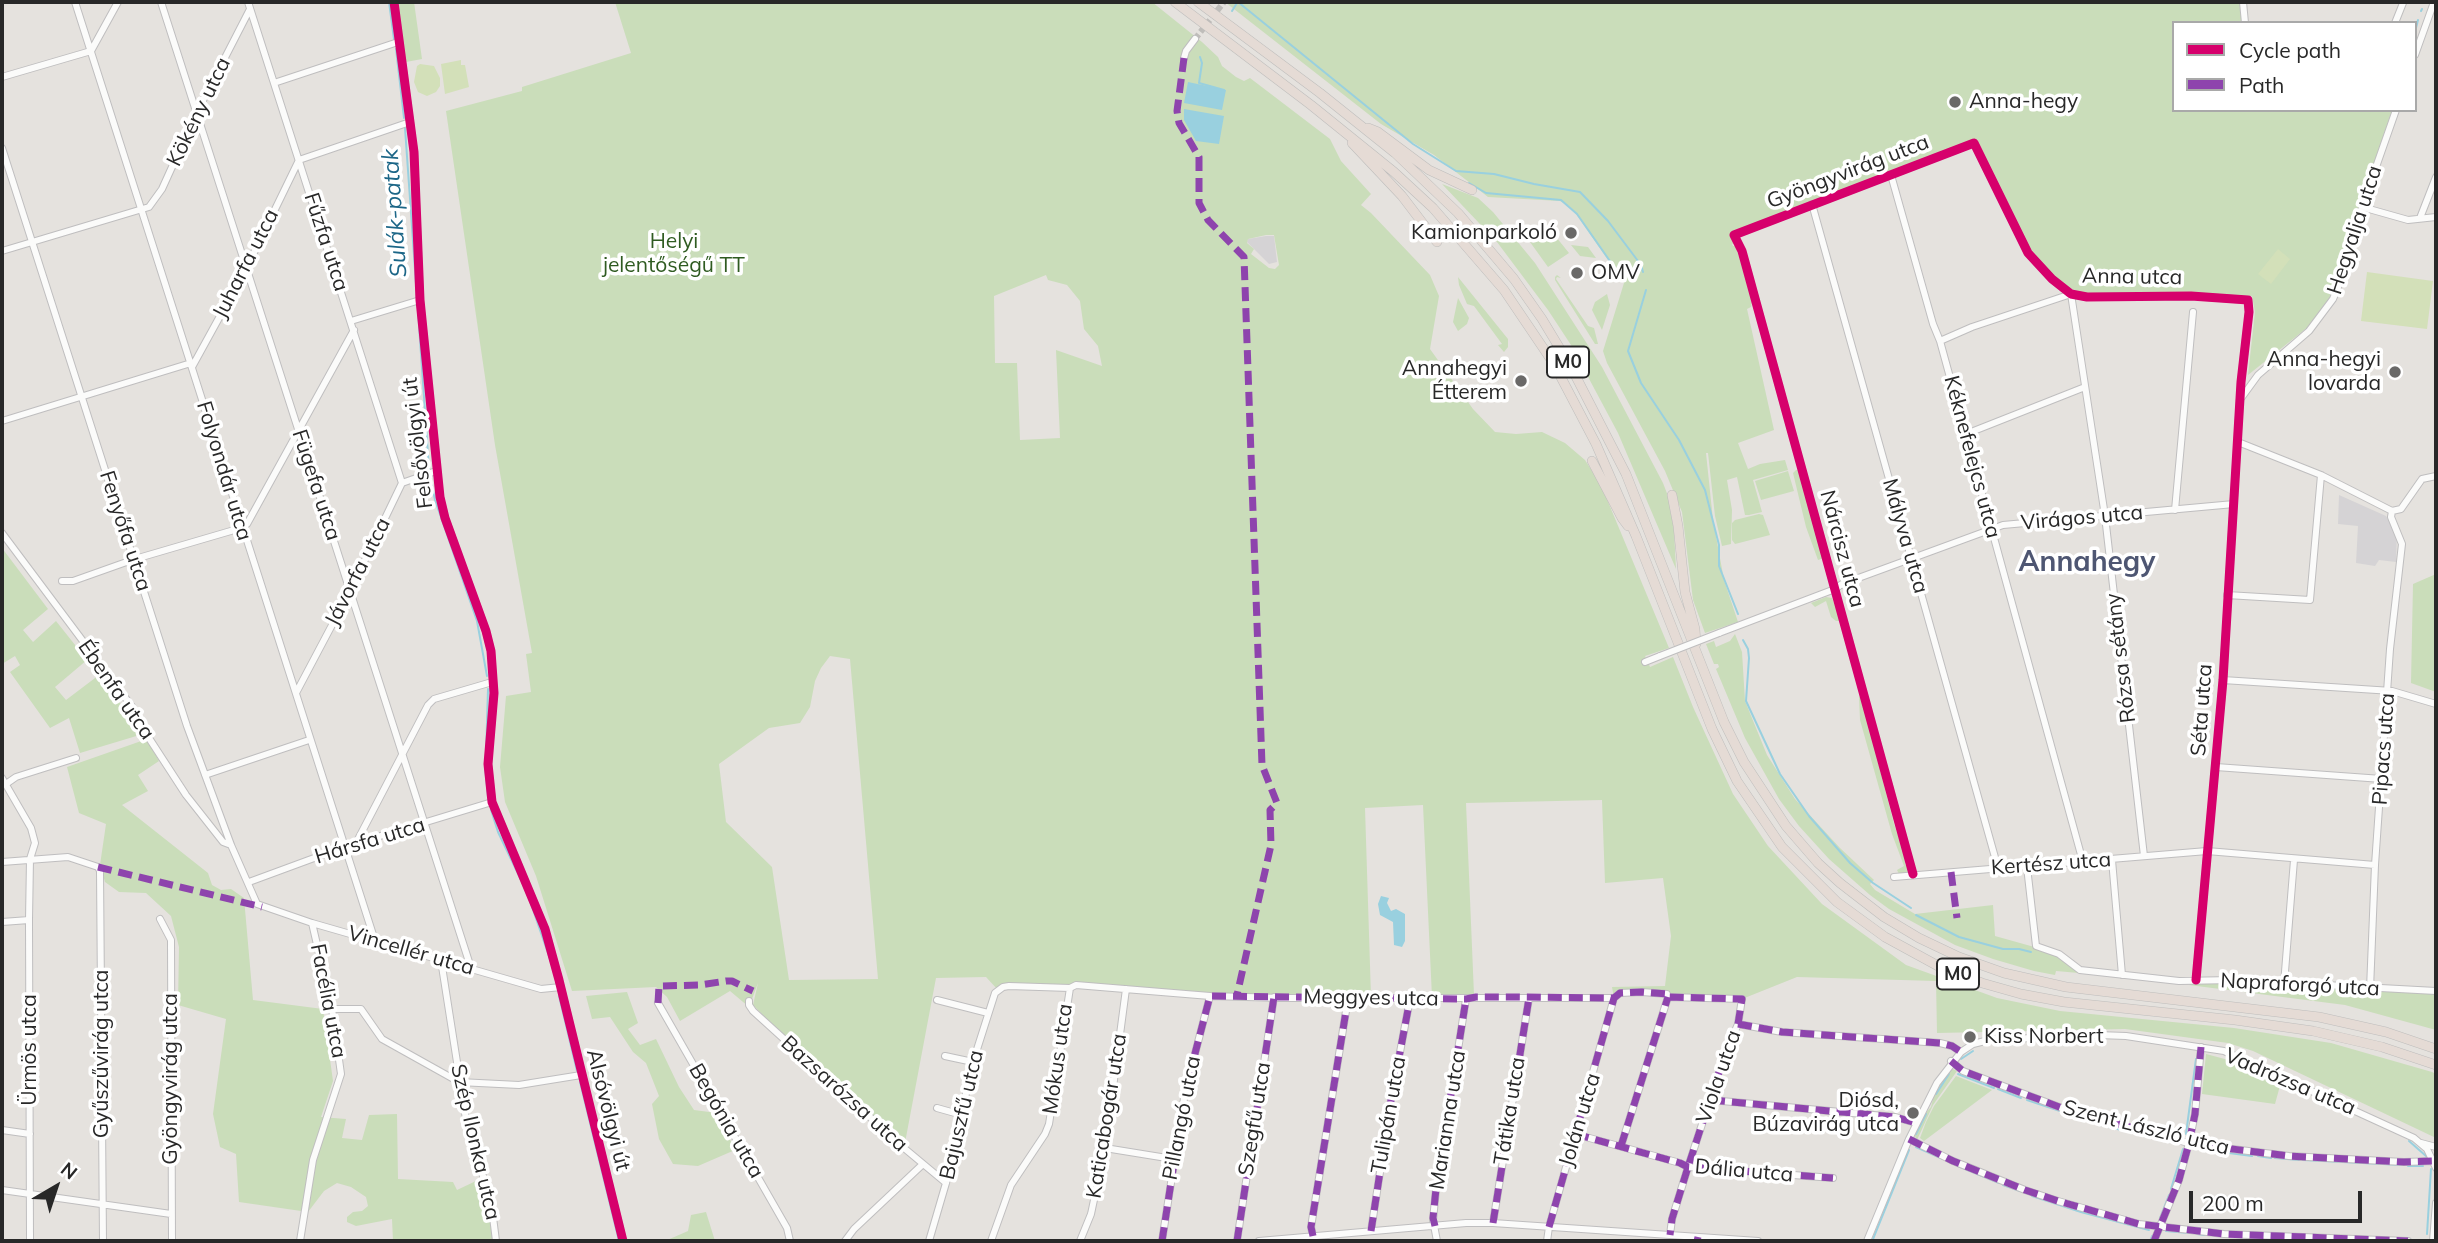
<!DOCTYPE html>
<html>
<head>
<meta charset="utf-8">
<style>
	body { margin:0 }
	#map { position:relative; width:2438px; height:1243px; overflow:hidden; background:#e5e2de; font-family:Mulish,sans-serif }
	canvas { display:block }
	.frame { position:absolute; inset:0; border:4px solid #282828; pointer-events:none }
	.legend { position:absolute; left:2172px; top:21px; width:245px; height:91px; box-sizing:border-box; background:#fff; border:2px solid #a9a9a9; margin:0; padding:9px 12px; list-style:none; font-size:21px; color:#282828 }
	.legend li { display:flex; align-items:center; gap:14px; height:35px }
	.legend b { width:35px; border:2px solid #a9a9a9 }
	.north { position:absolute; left:21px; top:1152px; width:70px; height:70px; -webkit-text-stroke:5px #fff; paint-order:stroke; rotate:39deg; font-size:19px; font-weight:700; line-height:28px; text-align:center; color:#282828 }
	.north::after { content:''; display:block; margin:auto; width:24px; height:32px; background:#282828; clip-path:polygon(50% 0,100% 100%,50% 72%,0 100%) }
	.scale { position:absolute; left:2189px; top:1191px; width:173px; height:32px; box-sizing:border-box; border:4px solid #282828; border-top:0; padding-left:9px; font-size:21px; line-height:24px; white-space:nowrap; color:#282828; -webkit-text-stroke:5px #fff; paint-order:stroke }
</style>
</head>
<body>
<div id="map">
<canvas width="2438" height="1243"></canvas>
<div class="frame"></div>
<ul class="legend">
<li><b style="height:9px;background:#d6006c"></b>Cycle path</li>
<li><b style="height:9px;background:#8e44ad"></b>Path</li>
</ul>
<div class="north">N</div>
<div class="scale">200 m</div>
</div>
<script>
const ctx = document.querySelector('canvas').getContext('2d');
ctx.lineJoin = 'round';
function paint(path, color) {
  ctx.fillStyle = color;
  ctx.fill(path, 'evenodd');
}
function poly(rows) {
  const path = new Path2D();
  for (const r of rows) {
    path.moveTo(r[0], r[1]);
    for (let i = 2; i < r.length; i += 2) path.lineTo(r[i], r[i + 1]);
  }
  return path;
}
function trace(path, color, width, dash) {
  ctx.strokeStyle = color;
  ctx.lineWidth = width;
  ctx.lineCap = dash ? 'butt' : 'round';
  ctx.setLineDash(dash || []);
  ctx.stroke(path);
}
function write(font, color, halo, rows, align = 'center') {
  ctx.font = font + ' Mulish,sans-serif';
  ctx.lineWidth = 7;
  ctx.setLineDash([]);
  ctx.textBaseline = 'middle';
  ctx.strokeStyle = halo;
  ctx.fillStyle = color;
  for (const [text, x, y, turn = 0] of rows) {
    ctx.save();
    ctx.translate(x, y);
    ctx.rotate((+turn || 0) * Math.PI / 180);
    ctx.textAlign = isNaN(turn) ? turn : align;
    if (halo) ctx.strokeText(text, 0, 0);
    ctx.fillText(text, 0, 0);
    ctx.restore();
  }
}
const industrial = poly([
	[1266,236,1274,236,1277,262,1269,264,1247,242,1248,239],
	[2339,495,2386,516,2397,533,2396,562,2379,560,2375,566,2356,563,2358,526,2338,524]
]);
const green = poly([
	[398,2,414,2,422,59,406,62],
	[615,2,1152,2,1202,42,1218,57,1222,66,1236,77,1244,81,1250,78,1330,139,1341,161,1371,194,1361,205,1371,213,1430,275,1439,296,1430,349,1473,409,1495,432,1516,434,1542,432,1565,443,1585,460,1601,485,1669,648,1645,656,1650,667,1673,657,1693,707,1733,794,1768,846,1822,904,1906,965,1997,998,2060,1011,2234,1028,2331,1043,2432,1072,2436,1074,2436,1138,2253,1051,2228,1043,2125,1029,1937,1033,1936,981,1797,977,1742,999,1620,993,1614,998,1612,987,1665,986,1671,936,1663,878,1605,883,1602,800,1466,803,1474,995,1467,997,1432,997,1423,805,1365,808,1371,997,1274,997,1041,986,998,990,986,977,936,978,904,1148,828,1082,753,1005,758,983,749,1007,730,991,680,1021,667,997,656,987,572,991,536,876,505,802,500,767,506,696,531,692,526,654,532,653,495,445,446,111,522,91,522,87,631,53],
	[1266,235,1274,235,1279,265,1275,269,1269,268,1251,254,1254,249,1247,243,1248,239],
	[1046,275,1048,280,1067,285,1080,301,1084,329,1098,346,1102,366,1056,350,1060,438,1020,440,1017,363,995,363,994,296],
	[830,656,850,659,878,979,789,980,772,867,726,822,719,764,769,728,800,723,810,707,815,681,821,668],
	[1225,2,2241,2,2244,23,2174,23,2174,110,2392,110,2327,306,2308,327,2248,375,2255,312,2252,296,2071,294,2028,253,1974,143,1735,235,1738,242,1732,244,1733,246,1736,246,1752,302,1751,307,1747,309,1774,430,1738,443,1748,469,1760,464,1785,460,1788,470,1753,480,1762,512,1749,515,1745,515,1737,477,1727,480,1732,510,1731,544,1722,546,1715,516,1708,453,1706,453,1713,520,1724,580,1738,622,1705,633,1693,600,1682,512,1665,471,1607,363,1603,351,1624,283,1576,214,1569,206,1560,201,1488,197,1434,155,1381,124],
	[1442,184,1478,198,1493,212,1535,263,1602,367,1663,483,1673,509,1676,569,1618,433,1571,345,1548,310,1497,242],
	[1548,227,1569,253,1548,267,1530,242,1533,243,1548,231,1546,228],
	[1571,245,1588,247,1596,258,1580,256],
	[1557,275,1561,278,1557,277,1556,279,1588,326,1594,328,1598,344,1595,344,1555,280,1555,277],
	[1458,277,1508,339,1508,347,1504,352,1498,345,1502,344,1474,306,1467,304,1459,285],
	[1607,294,1610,305,1602,330,1592,310,1595,302],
	[1458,298,1469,318,1467,324,1458,331,1453,322],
	[1796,470,1800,470,1824,558,1818,560,1806,527,1793,473],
	[1788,471,1794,491,1761,500,1755,481],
	[1759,514,1763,515,1770,535,1735,544,1732,540,1732,523,1735,520],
	[2,548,48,609,23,630,33,642,56,621,87,660,55,687,66,700,99,675,143,734,80,753,69,718,50,728,10,672,20,665,15,656,2,664],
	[2436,574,2436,692,2411,683,2413,584],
	[1826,597,1832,598,1841,621,1836,621,1831,617,1826,601,1815,607,1811,603],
	[1735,634,1742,652,1745,701,1767,755,1795,799,1840,848,1874,880,1870,884,1875,890,1915,914,1993,905,1995,936,2045,950,2065,959,2079,973,2056,971,2055,975,2034,971,1993,959,1955,945,1889,909,1870,895,1829,859,1799,826,1779,799,1745,738,1716,669,1719,667,1718,664,1714,664,1706,644,1714,641,1716,647,1730,641],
	[1861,696,1894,824,1906,858,1905,865,1907,864,1909,872,1907,876,1900,876,1897,870,1904,866,1892,834,1860,720,1859,697],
	[147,739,159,761,138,775,148,791,122,805,208,873,212,885,221,890,231,889,244,898,253,1000,323,1009,333,1081,321,1117,346,1119,342,1138,362,1140,369,1115,397,1114,398,1179,453,1182,457,1190,478,1180,489,1206,493,1241,393,1241,392,1219,356,1226,347,1222,347,1217,353,1212,362,1211,368,1206,366,1197,351,1187,337,1183,324,1191,308,1212,239,1202,236,1154,220,1147,213,1114,226,1019,178,1005,179,947,171,916,146,893,119,892,105,882,100,865,106,824,79,813,67,767],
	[2195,982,2436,994,2436,1030,2345,1005,2189,985],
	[627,992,638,1023,628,1029,640,1045,656,1039,679,1087,694,1110,717,1113,735,1150,698,1166,673,1164,659,1139,652,1104,659,1096,646,1063,633,1052,610,1017,592,1019,586,996],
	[2206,1054,2236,1062,2281,1082,2275,1104,2202,1094],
	[1953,1069,1957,1071,1933,1105,1917,1140,1914,1134,1922,1117,1931,1107,1935,1091,1948,1071],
	[1956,1076,1992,1090,1924,1141,1920,1138,1926,1122,1934,1106],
	[706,1212,715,1241,665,1241,688,1231,691,1215]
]);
const pitch = poly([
	[461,60,461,65,465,65,469,87,445,94,441,64],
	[420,64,434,66,440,78,440,86,436,92,427,96,418,92,414,82,417,66],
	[2278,249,2290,259,2271,284,2258,274],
	[2367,272,2433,281,2427,329,2361,321]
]);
const water = poly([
	[1188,82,1226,90,1222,110,1184,103],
	[1184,109,1224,116,1219,144,1196,141,1184,120],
	[1381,896,1389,898,1387,903,1391,911,1396,909,1405,914,1405,941,1402,947,1394,945,1393,922,1380,915,1378,904]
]);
const stream = poly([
	[389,2,394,39],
	[1238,2,1413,144,1456,171,1494,174,1534,184,1580,192,1608,221,1641,265,1643,272],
	[1232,11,1237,3],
	[2421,11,2422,9],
	[2415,32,2418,20],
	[396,49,404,118],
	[1200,57,1202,63,1199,83,1224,90],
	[405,128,416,284],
	[1469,183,1486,193,1561,200,1577,214,1619,274],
	[1646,290,1628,351,1641,383,1679,440,1705,490,1719,545,1719,566,1738,614],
	[418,311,429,469],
	[430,478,435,500,477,621,487,676],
	[1743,640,1748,649,1749,658,1746,701,1780,774,1809,816,1850,863,1873,883,1911,908],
	[486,755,488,689],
	[485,767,488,797],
	[491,810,498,832,521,880],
	[530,901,551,962],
	[1916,915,1959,937,2003,949,2019,949,2031,952],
	[559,996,577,1071],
	[1961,1059,1973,1051],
	[1958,1074,1994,1088],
	[580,1082,619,1241],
	[1998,1089,2021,1098],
	[1936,1094,1949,1074],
	[2027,1100,2105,1126,2179,1144],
	[1916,1134,1926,1114],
	[2186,1134,2196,1059],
	[2409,1141,2426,1156],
	[1916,1147,1943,1159],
	[2206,1150,2252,1156],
	[2258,1156,2271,1158],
	[2275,1158,2299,1160],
	[2303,1160,2402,1165],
	[1958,1166,1999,1183],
	[2408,1166,2423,1166],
	[2003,1185,2020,1191],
	[2171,1189,2183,1149],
	[2032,1196,2081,1212,2149,1230],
	[2160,1218,2169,1195],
	[2166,1231,2189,1233],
	[2197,1234,2204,1235],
	[2427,1234,2431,1169],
	[2250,1238,2257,1239],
	[1873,1239,1909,1150],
	[2270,1240,2279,1240],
	[2150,1241,2152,1236],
	[2286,1241,2297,1241]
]);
const minorTunnel = poly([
	[1195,39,1224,2]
]);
const minor = poly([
	[75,2,375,941],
	[161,2,471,968],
	[248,2,402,483],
	[394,2,414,152,420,300,440,497,445,518,486,631,491,651,494,693,488,764,492,802,545,929,559,980,623,1241],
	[2243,2,2245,23],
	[2395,23,2403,3],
	[2415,55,2434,2],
	[1184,58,1186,51,1195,39],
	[2,77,91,51,118,2],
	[274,83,398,42],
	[2,148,187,726,231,845,257,904,312,923,541,989,561,987],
	[1891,175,1933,324,1940,341,2083,862],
	[1812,204,1998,868],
	[2362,207,2408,220,2436,217],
	[2420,218,2436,177],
	[2,251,149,207,162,189,196,114,250,9],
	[351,321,420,300],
	[1940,341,1972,327,2071,294,2105,516,2144,856],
	[192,367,247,267,299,160,410,122],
	[2242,397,2258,375,2309,331,2333,299,2343,275,2362,207,2396,110],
	[2,421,191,363],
	[1966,434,2085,387],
	[2238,442,2321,475,2392,511,2401,509,2422,479,2436,476],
	[2175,510,2193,312],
	[2,533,133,708,147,735,186,795,223,842,231,845],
	[62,581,73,581,135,559,241,528,247,524,354,330],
	[2227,595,2310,600,2321,475],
	[1719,633,1835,589,1842,584,2003,525,2234,504],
	[1645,662,1660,656],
	[2223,680,2392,691,2436,704],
	[296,693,350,591,402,483,436,471],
	[2216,767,2382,779],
	[205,775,309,740],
	[2,778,31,828,35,843,30,859,29,920,30,1241],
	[6,784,16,777,76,758],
	[355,845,428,705,434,699,492,682],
	[2112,860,2122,975],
	[2,862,68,857,98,867,100,871,103,1241],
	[2027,867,2036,946,2059,954,2080,970,2179,981,2233,980,2436,991],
	[1913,874,1742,251,1734,235,1974,143,2028,253,2052,279,2071,294,2087,297,2191,296,2248,300,2249,312,2241,382,2223,680,2196,980],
	[1894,877,2207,851,2375,865],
	[249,882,344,847,492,802],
	[160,919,171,940,172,1241],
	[2,922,29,920],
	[441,960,467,1126,491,1201,496,1241],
	[2284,984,2294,860],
	[2370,989,2375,865,2390,649,2402,544,2391,517,2392,511],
	[937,1000,988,1013],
	[749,1001,749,1005,753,1011,904,1148,946,1183],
	[658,1003,787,1228,790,1241],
	[332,1009,361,1009,382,1039,459,1082,519,1085,581,1075],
	[1738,1024,1782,1032,1940,1043,1952,1046,1961,1052],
	[945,1056,973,1062],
	[1951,1061,1963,1071,2070,1111,2192,1144,2289,1156,2404,1162,2434,1161],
	[1711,1100,1895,1117,1916,1123],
	[937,1108,962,1115],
	[2,1130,30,1134],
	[1575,1134,1680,1163,1688,1167,1833,1178],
	[1909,1139,1953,1161,2025,1190,2058,1201,2139,1224,2224,1234,2408,1241],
	[2421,1143,2436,1147],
	[1621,1146,1668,997],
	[1105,1148,1173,1159],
	[2,1190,171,1214],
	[1493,1223,1529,998],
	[1371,1231,1391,1100,1410,999],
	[1313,1236,1311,1227,1346,1011,1354,998],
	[300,1241,313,1160,341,1074,332,1009,312,923],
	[845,1241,854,1229,923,1164],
	[929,1241,946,1183,973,1062,995,993,1003,987,1009,986,1070,988,1076,985,1210,996,1282,998,1614,998,1620,993,1642,992,1667,994,1668,997,1742,999,1738,1024,1723,1060,1688,1167,1672,1219,1670,1235],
	[991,1241,1011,1185,1045,1134,1049,1124,1070,988],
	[1080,1241,1091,1214,1105,1148,1126,989],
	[1162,1241,1185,1092,1210,996],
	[1237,1241,1274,997],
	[1259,1241,1466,1223,1493,1223,1758,1241],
	[1437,1241,1433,1220,1436,1189,1466,999],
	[1547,1241,1549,1227,1614,998],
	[1867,1241,1909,1139,1937,1083,1961,1052,1973,1044,1989,1040,2098,1035,2126,1036,2224,1051,2414,1138,2427,1149,2436,1168],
	[2154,1241,2179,1180,2189,1143,2195,1114,2201,1047],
	[2433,1241,2436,1203]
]);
const highway = poly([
	[1175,2,1311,105,1394,172,1433,208,1504,290,1554,364,1596,444,1636,536,1712,729,1737,781,1782,847,1837,902,1885,937,1940,967,1982,983,2021,994,2064,1002,2235,1020,2313,1031,2382,1047,2436,1065],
	[1198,2,1320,93,1395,153,1458,213,1514,279,1542,319,1571,367,1626,474,1724,722,1744,762,1786,826,1818,863,1840,883,1884,917,1919,938,1959,957,2004,973,2066,987,2319,1017,2386,1032,2436,1049],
	[1368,128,1378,132,1429,170,1472,190],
	[1352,143,1402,196,1437,242],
	[1592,461,1622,518,1628,526],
	[1672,495,1678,526,1685,592,1695,629,1696,644]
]);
const minorBridge = poly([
	[1660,656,1719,633]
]);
const quiet = poly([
	[1184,58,1177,111,1179,123,1199,157,1199,203,1208,220,1244,257,1262,765,1277,803,1270,810,1271,845,1237,995],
	[98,867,262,907],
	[1951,872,1957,918],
	[658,1003,659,986,700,985,726,981,732,981,753,991],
	[1738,1024,1782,1032,1940,1043,1952,1046,1961,1052],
	[1951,1061,1963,1071,2070,1111,2192,1144,2289,1156,2404,1162,2434,1161],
	[1711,1100,1895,1117,1916,1123],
	[1575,1134,1680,1163,1688,1167,1833,1178],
	[1909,1139,1953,1161,2025,1190,2058,1201,2139,1224,2224,1234,2408,1241],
	[1621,1146,1668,997],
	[1493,1223,1529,998],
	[1435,1226,1433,1218,1436,1189,1466,999],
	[1549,1227,1614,998],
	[1371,1231,1391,1100,1410,999],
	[1313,1236,1311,1227,1346,1011,1354,998],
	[1162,1241,1185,1092,1210,996,1466,999,1476,997,1519,997,1614,998,1620,993,1642,992,1667,994,1668,997,1742,999,1738,1024,1723,1060,1688,1167,1672,1219,1670,1235],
	[1237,1241,1274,997],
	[1697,1241,1698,1237],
	[2154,1241,2179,1180,2189,1143,2195,1114,2201,1047]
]);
const cycleway = poly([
	[394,2,414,152,420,300,440,497,445,518,486,631,491,651,494,693,488,764,492,802,545,929,559,980,623,1241],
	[1913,874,1742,251,1734,235,1974,143,2028,253,2052,279,2071,294,2087,297,2191,296,2248,300,2249,312,2241,382,2223,680,2196,980]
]);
const markers = [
	[1955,102,7,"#6a6968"],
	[1571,233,7,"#6a6968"],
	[1577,273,7,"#6a6968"],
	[2395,372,7,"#6a6968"],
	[1521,381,7,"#6a6968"],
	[1970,1037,7,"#6a6968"],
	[1913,1113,7,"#6a6968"]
];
const shields = [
	[1568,362,42],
	[1958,974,42]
];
const shieldNames = [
	["M0",1568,362],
	["M0",1958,974]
];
const poiNames = [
	["Anna-hegy",1969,102,"left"],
	["Kamionparkoló",1557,233],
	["OMV",1591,273,"left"],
	["Anna-hegyi",2381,360],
	["lovarda",2381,384],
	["Annahegyi",1507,369],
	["Étterem",1507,393],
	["Kiss Norbert",1984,1037,"left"],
	["Diósd,",1899,1101],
	["Búzavirág utca",1899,1125]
];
const streetNames = [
	["Kökény utca",199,112,-64],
	["Gyöngyvirág utca",1848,172,-21],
	["Hegyalja utca",2355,230,-72],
	["Fűzfa utca",326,242,72],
	["Juharfa utca",246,264,-63],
	["Anna utca",2132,277,1],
	["Felsővölgyi út",418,443,-97],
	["Kéknefelejcs utca",1972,457,75],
	["Folyondár utca",224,471,73],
	["Fügefa utca",316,485,72],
	["Virágos utca",2082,518,-5],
	["Fenyőfa utca",125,531,72],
	["Mályva utca",1905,536,74],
	["Nárcisz utca",1842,549,75],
	["Jávorfa utca",358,572,-63],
	["Rózsa sétány",2121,658,-97],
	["Ébenfa utca",116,690,55],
	["Séta utca",2202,710,-86],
	["Pipacs utca",2384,749,-86],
	["Hársfa utca",370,841,-17],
	["Kertész utca",2051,864,-4],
	["Vincellér utca",411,951,16],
	["Napraforgó utca",2300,985,3],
	["Meggyes utca",1371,998,1],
	["Facélia utca",328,1001,79],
	["Ürmös utca",30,1050,-90],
	["Gyűszűvirág utca",102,1054,-90],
	["Mókus utca",1058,1059,-82],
	["Viola utca",1719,1077,-71],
	["Gyöngyvirág utca",171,1079,-90],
	["Vadrózsa utca",2290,1082,23],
	["Bazsarózsa utca",844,1094,42],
	["Alsóvölgyi út",608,1110,76],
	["Tátika utca",1510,1111,-81],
	["Bajuszfű utca",962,1115,-77],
	["Tulipán utca",1389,1115,-80],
	["Katicabogár utca",1107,1116,-81],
	["Pillangó utca",1182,1118,-79],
	["Szegfű utca",1255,1119,-81],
	["Marianna utca",1448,1120,-81],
	["Jolán utca",1580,1120,-73],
	["Begónia utca",726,1121,60],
	["Szent László utca",2146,1128,14],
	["Szép Ilonka utca",475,1142,77],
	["Dália utca",1744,1171,5]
];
const parkNames = [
	["Helyi",674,242],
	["jelentőségű TT",674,266]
];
const waterNames = [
	["Sulák-patak",395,213,-94]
];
const districtNames = [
	["Annahegy",2087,563]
];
paint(industrial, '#d5d3d5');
paint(green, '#caddba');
paint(pitch, '#d3e0b9');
paint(water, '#99d0df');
trace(stream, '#99d0df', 2);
trace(minorTunnel, '#bfbdba', 6, [6, 3]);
trace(minor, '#bfbebf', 8);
trace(highway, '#bebdbc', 10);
trace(minor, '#fbfbfa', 6);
trace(highway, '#e5dbd5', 9);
trace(minorBridge, '#bfbebf', 8, []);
trace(minorBridge, '#fbfbfa', 6);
trace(quiet, '#8e44ad', 7, [14, 7]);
trace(cycleway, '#d6006c', 9);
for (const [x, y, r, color] of markers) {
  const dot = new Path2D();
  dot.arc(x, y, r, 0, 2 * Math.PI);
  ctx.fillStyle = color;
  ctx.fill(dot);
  trace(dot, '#fff', 2.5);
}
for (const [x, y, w] of shields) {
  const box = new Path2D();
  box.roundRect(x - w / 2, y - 15.5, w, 31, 5);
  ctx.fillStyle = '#fff';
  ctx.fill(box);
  trace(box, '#282828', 2);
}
write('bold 19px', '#282828', null, shieldNames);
write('21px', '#282828', '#fff', poiNames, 'right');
write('21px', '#282828', '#fff', streetNames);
write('21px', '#2f5b21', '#fff', parkNames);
write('italic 23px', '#1c6687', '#fff', waterNames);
write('bold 28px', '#4e5672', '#fff', districtNames);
</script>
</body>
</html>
